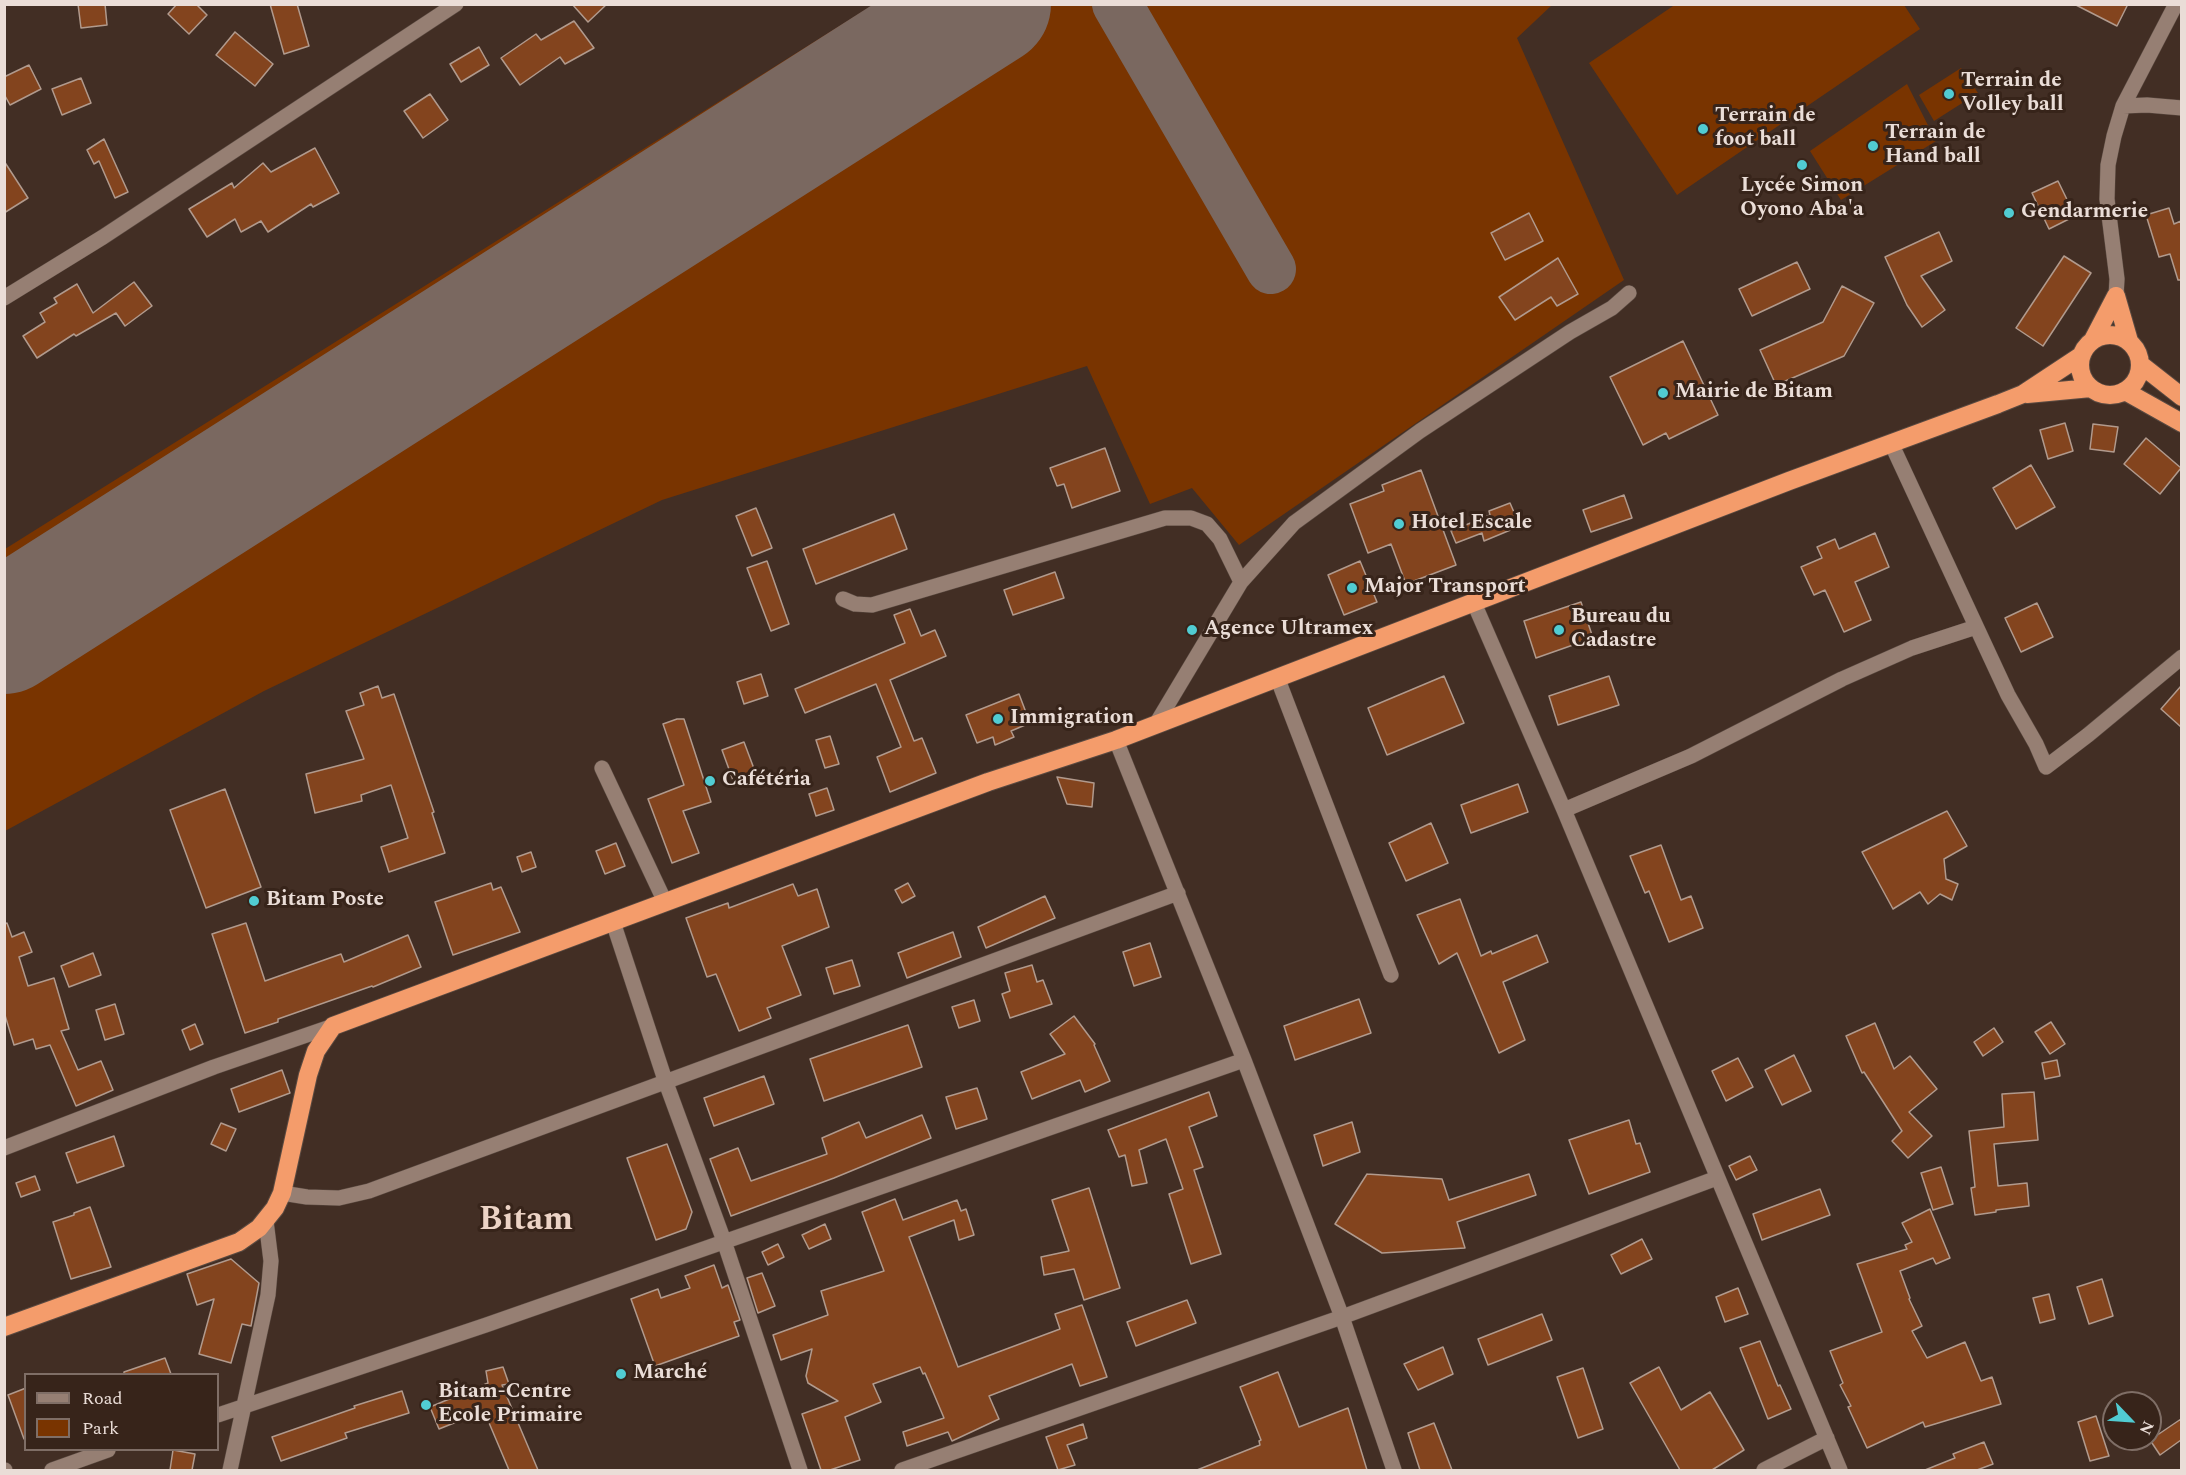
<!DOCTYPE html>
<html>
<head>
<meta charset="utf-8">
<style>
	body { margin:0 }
	#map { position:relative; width:2186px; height:1475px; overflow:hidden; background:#422e24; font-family:Spectral,serif }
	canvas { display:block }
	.frame { position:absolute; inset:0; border:6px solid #eaddd7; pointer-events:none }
	.legend { position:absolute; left:24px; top:1373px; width:195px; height:78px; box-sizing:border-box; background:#37241a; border:2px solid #7f6e66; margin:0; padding:8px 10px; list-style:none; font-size:18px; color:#eaddd7 }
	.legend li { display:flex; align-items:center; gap:12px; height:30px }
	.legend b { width:30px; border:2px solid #7f6e66 }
	.north { position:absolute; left:2102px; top:1391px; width:60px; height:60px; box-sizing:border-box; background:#37241a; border:2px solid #7f6e66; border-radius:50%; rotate:115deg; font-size:16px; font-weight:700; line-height:24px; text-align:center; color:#eaddd7 }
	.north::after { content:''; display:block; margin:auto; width:21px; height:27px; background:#51ccd2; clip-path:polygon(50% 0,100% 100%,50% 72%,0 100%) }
</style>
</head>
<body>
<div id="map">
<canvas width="2186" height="1475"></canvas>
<div class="frame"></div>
<ul class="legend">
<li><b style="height:8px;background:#967f73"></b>Road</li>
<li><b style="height:16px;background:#793400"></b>Park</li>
</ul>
<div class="north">N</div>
</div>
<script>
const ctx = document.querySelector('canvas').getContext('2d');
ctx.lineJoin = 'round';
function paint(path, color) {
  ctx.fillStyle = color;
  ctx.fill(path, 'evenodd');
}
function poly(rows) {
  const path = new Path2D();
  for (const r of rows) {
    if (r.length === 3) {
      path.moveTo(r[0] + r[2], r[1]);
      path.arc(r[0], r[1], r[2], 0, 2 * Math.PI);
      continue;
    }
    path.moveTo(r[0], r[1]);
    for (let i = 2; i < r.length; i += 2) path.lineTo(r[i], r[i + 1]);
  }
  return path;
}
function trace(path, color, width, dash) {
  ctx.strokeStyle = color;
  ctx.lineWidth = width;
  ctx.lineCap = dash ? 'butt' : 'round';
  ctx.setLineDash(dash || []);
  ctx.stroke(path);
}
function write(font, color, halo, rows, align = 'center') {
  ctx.font = font + ' Spectral,serif';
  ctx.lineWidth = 6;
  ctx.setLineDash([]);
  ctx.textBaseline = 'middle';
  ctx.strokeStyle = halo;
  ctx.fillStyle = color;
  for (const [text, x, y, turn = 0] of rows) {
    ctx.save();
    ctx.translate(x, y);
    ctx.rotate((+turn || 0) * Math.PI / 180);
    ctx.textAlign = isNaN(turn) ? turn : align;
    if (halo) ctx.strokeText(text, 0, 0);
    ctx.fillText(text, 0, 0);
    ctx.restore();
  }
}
const green = poly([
	[1676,4,1904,5,1920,29,1677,195,1589,63],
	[873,5,1552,5,1517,38,1624,280,1239,545,1192,488,1150,504,1087,366,662,500,264,691,5,831,5,549],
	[1961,68,1978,93,1934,121,1919,95],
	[1907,84,1936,141,1841,200,1810,151]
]);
const taxiway = poly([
	[1117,4,1271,269]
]);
const runway = poly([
	[4,632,989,4]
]);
const building = poly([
	[78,4,105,4,107,25,81,28,78,4],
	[177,4,196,4,207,15,189,34,168,14,177,4],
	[270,4,297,4,309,46,284,54,270,4],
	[572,4,607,4,588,22,572,4],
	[2074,4,2128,4,2117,26,2074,4],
	[574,21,594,48,565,64,560,57,520,85,501,58,536,34,541,40,574,21],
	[235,32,273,64,255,86,216,55,235,32],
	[479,47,489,65,461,82,450,64,479,47],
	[29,65,41,89,10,105,4,94,4,77,29,65],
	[81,78,91,103,62,115,52,89,81,78],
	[430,94,448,120,423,138,404,111,430,94],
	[104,139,128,192,115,198,99,161,94,164,87,150,104,139],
	[315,148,339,193,313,207,311,204,268,232,261,221,241,232,235,219,207,237,189,209,232,183,234,188,263,163,271,172,315,148],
	[4,161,28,198,4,213,4,161],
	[2058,181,2075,216,2049,229,2032,193,2058,181],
	[2169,208,2174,224,2181,221,2181,280,2178,280,2170,254,2159,257,2146,215,2169,208],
	[1529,213,1543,241,1505,260,1491,233,1529,213],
	[1939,232,1952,261,1921,276,1945,310,1922,327,1907,305,1885,257,1939,232],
	[2064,256,2091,273,2043,346,2016,328,2064,256],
	[1558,258,1578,294,1557,306,1551,297,1515,320,1499,297,1558,258],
	[1797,262,1810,289,1752,316,1739,289,1797,262],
	[134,282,152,306,125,326,116,313,76,336,74,334,37,358,23,336,45,322,40,313,57,303,54,298,77,284,93,313,134,282],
	[1842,286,1874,303,1844,356,1776,385,1760,350,1823,322,1842,286],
	[1683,341,1718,415,1669,439,1666,433,1643,445,1610,377,1683,341],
	[2065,423,2073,451,2048,459,2040,430,2065,423],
	[2093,424,2118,427,2114,452,2090,449,2093,424],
	[2146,438,2181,468,2160,494,2124,464,2146,438],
	[1105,448,1120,491,1072,508,1064,484,1057,486,1050,468,1105,448],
	[2031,465,2055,507,2016,529,1993,488,2031,465],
	[1421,470,1456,565,1406,584,1391,544,1368,553,1350,504,1384,491,1382,485,1421,470],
	[1624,495,1632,518,1591,532,1583,510,1624,495],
	[1510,503,1520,526,1484,541,1482,533,1456,543,1451,531,1490,515,1489,511,1510,503],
	[756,508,772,548,752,556,736,516,756,508],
	[894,514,907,549,816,584,803,549,894,514],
	[1875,533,1889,567,1855,582,1871,620,1844,632,1825,590,1814,595,1801,567,1822,558,1817,547,1835,539,1839,549,1875,533],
	[767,561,789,624,771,631,747,568,767,561],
	[1360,561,1377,602,1344,615,1328,575,1360,561],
	[1055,572,1064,598,1013,615,1004,590,1055,572],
	[1581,602,1593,638,1536,658,1524,621,1581,602],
	[2037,603,2053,637,2021,652,2005,618,2037,603],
	[910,609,921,636,935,630,946,656,890,680,914,741,922,738,936,773,890,792,877,757,901,747,876,684,805,713,795,689,905,643,894,615,910,609],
	[761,674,768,696,744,704,737,682,761,674],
	[1444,676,1464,723,1387,755,1368,708,1444,676],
	[1609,676,1619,705,1558,725,1549,696,1609,676],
	[378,686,382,698,394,694,434,812,432,813,445,853,389,872,381,847,408,838,391,785,361,795,362,801,315,813,306,774,364,759,346,711,364,705,360,693,378,686],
	[2181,686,2181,727,2161,709,2181,686],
	[1019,694,1030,723,1011,731,1014,737,995,745,993,737,977,743,966,715,1019,694],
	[677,719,684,719,711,802,683,811,699,853,672,863,648,799,684,785,663,724,677,719],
	[830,736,839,764,825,768,816,740,830,736],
	[744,742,756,774,734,783,722,750,744,742],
	[1057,777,1094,783,1092,807,1067,804,1057,777],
	[1518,784,1528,812,1471,833,1461,805,1518,784],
	[827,788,834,810,816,816,809,794,827,788],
	[225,789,261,887,206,908,170,810,225,789],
	[1947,811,1967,846,1944,859,1946,879,1958,884,1952,900,1940,894,1928,904,1920,892,1893,909,1862,852,1947,811],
	[1431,823,1448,863,1406,881,1389,843,1431,823],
	[616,843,625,866,605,874,596,851,616,843],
	[1661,845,1681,900,1691,896,1703,928,1669,942,1649,891,1645,893,1630,856,1661,845],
	[531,852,536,867,522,872,517,857,531,852],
	[491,883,493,890,501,887,520,932,453,955,435,902,491,883],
	[908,883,915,896,902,903,895,890,908,883],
	[793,884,798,896,817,889,829,927,782,946,801,995,767,1008,771,1018,739,1031,716,974,707,977,686,918,728,903,729,908,793,884],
	[1045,896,1055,918,986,948,978,927,1045,896],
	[1460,899,1481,956,1491,951,1492,954,1537,935,1548,962,1503,982,1525,1040,1499,1053,1457,953,1439,964,1417,915,1460,899],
	[7,923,12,937,24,932,32,952,19,957,28,986,54,978,69,1029,61,1031,78,1070,101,1061,113,1090,76,1106,50,1045,36,1049,33,1039,14,1045,4,1012,4,924,7,923],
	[246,923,265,981,341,954,344,962,408,935,421,967,373,987,372,986,278,1019,278,1022,245,1033,212,934,246,923],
	[953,932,961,957,907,978,898,953,953,932],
	[1150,943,1161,977,1134,986,1123,952,1150,943],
	[93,953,101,975,69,987,61,966,93,953],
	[852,960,860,986,834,994,826,968,852,960],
	[1032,965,1037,982,1043,980,1052,1004,1010,1018,1002,994,1010,991,1005,973,1032,965],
	[1359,999,1371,1033,1295,1060,1284,1026,1359,999],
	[974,1000,980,1021,959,1028,952,1007,974,1000],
	[115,1004,124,1034,105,1040,96,1010,115,1004],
	[1074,1016,1095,1044,1094,1045,1110,1081,1085,1092,1080,1080,1032,1099,1021,1072,1065,1054,1050,1034,1074,1016],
	[2051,1022,2065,1044,2050,1054,2035,1032,2051,1022],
	[1875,1023,1894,1069,1910,1056,1937,1089,1909,1112,1932,1136,1908,1158,1892,1141,1902,1131,1864,1072,1862,1073,1846,1036,1875,1023],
	[195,1024,203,1044,190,1050,182,1030,195,1024],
	[908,1025,922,1067,824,1101,810,1059,908,1025],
	[1994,1028,2003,1042,1983,1056,1974,1042,1994,1028],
	[1794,1055,1811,1091,1782,1105,1765,1070,1794,1055],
	[1738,1058,1753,1087,1726,1101,1712,1071,1738,1058],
	[2057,1060,2060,1076,2045,1079,2042,1063,2057,1060],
	[282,1070,290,1093,239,1112,231,1089,282,1070],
	[764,1076,774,1104,714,1126,704,1098,764,1076],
	[977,1088,987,1119,956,1129,946,1097,977,1088],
	[1209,1092,1217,1116,1189,1127,1203,1167,1194,1170,1221,1254,1191,1264,1169,1194,1183,1189,1166,1139,1139,1150,1147,1183,1132,1186,1125,1155,1119,1157,1108,1130,1209,1092],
	[2034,1092,2038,1140,1994,1144,1998,1186,2027,1183,2029,1206,1996,1210,1996,1212,1975,1215,1971,1188,1975,1187,1969,1131,2004,1127,2002,1094,2034,1092],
	[922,1115,931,1138,834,1178,731,1216,710,1159,738,1148,751,1181,827,1154,822,1138,859,1122,866,1138,922,1115],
	[1629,1120,1636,1144,1640,1143,1650,1172,1589,1194,1569,1140,1629,1120],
	[1352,1122,1360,1152,1323,1166,1314,1135,1352,1122],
	[221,1123,236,1129,226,1151,211,1144,221,1123],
	[114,1136,124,1166,77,1183,66,1153,114,1136],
	[667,1144,692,1212,686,1229,656,1240,627,1158,667,1144],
	[1750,1156,1757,1170,1736,1180,1729,1166,1750,1156],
	[1941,1167,1953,1204,1933,1210,1921,1173,1941,1167],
	[1367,1174,1442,1179,1449,1200,1529,1174,1536,1195,1457,1222,1465,1248,1382,1253,1335,1224,1367,1174],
	[35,1176,40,1190,21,1197,16,1183,35,1176],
	[1089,1188,1120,1288,1084,1300,1074,1269,1044,1275,1041,1257,1069,1251,1052,1200,1089,1188],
	[1820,1189,1830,1215,1762,1240,1753,1214,1820,1189],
	[895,1199,903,1220,957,1200,961,1211,966,1209,974,1235,959,1240,954,1220,909,1237,958,1367,1060,1329,1055,1314,1082,1305,1107,1377,1080,1386,1072,1364,989,1396,999,1419,952,1441,948,1432,907,1446,903,1432,944,1418,925,1373,923,1374,920,1367,873,1384,881,1402,845,1417,860,1460,830,1470,821,1470,802,1414,838,1401,808,1383,806,1376,812,1349,781,1360,773,1335,828,1315,821,1291,884,1271,862,1212,895,1199],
	[90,1207,111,1267,71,1279,53,1222,74,1215,74,1213,90,1207],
	[1930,1209,1950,1258,1936,1264,1933,1258,1900,1271,1910,1298,1909,1299,1922,1326,1912,1331,1927,1358,1965,1342,1981,1381,1992,1377,2001,1404,1925,1427,1923,1422,1867,1448,1848,1407,1851,1406,1840,1385,1843,1383,1830,1351,1882,1332,1857,1264,1907,1249,1905,1245,1912,1242,1902,1223,1930,1209],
	[825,1224,831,1239,809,1249,802,1235,825,1224],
	[1642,1239,1652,1259,1621,1274,1611,1255,1642,1239],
	[778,1244,784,1257,768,1265,762,1252,778,1244],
	[231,1259,259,1283,251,1326,242,1324,231,1363,199,1354,214,1299,197,1305,187,1274,231,1259],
	[714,1265,722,1288,728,1285,740,1320,734,1322,739,1336,655,1366,631,1299,658,1289,661,1298,690,1288,685,1276,714,1265],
	[762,1273,775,1306,758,1313,747,1278,762,1273],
	[2102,1279,2113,1316,2089,1324,2077,1287,2102,1279],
	[1738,1288,1748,1314,1725,1322,1716,1297,1738,1288],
	[2049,1294,2055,1319,2040,1323,2033,1298,2049,1294],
	[1187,1300,1196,1323,1136,1346,1127,1322,1187,1300],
	[1542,1314,1552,1340,1488,1365,1478,1339,1542,1314],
	[1760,1341,1778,1386,1780,1385,1791,1409,1768,1419,1740,1348,1760,1341],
	[1443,1347,1453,1374,1418,1390,1404,1364,1443,1347],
	[165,1358,171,1374,124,1374,124,1372,165,1358],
	[503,1367,509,1384,502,1385,538,1470,509,1470,484,1411,439,1429,430,1407,488,1383,486,1371,503,1367],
	[1659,1367,1681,1410,1710,1392,1744,1450,1712,1470,1680,1470,1630,1383,1659,1367],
	[1583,1368,1603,1429,1578,1438,1557,1377,1583,1368],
	[1278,1372,1299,1427,1348,1408,1367,1470,1197,1470,1260,1445,1259,1441,1261,1440,1240,1387,1278,1372],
	[26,1388,26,1439,24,1439,8,1395,26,1388],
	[402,1391,409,1413,345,1433,347,1438,281,1461,272,1437,355,1408,354,1406,402,1391],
	[2096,1416,2109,1456,2090,1461,2078,1422,2096,1416],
	[2181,1419,2181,1440,2160,1455,2150,1440,2181,1419],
	[1434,1423,1452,1470,1420,1470,1408,1433,1434,1423],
	[1083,1424,1087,1438,1067,1445,1075,1465,1058,1470,1046,1437,1083,1424],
	[1984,1442,1993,1464,1977,1470,1925,1470,1955,1458,1953,1454,1984,1442],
	[173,1450,195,1454,192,1470,170,1470,173,1450]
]);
const street = poly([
	[2123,106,2147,105,2182,108],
	[2116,296,2117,279,2107,199,2108,165,2114,136,2123,106,2176,4],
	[4,298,103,237,456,4],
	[1891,443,2008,695,2036,744,2046,767,2088,735,2182,657],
	[843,599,855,604,872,605,1165,518,1191,518,1207,524,1220,539,1241,582],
	[1474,603,1564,810,1840,1470],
	[1277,677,1391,975],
	[1156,724,1241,582,1294,523,1420,431,1570,332,1612,308,1629,293],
	[1116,740,1244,1060,1342,1317,1394,1470],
	[602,768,665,902],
	[1564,810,1691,756,1842,679,1912,648,1976,627],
	[613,922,665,1080,724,1241,800,1470],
	[4,1148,214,1067,333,1026],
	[282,1193,307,1197,339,1198,369,1191,1178,893],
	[218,1415,486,1325,1244,1060],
	[4,1470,5,1470],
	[52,1470,108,1450],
	[230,1470,268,1295,271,1261,266,1221],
	[902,1470,1342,1317,1717,1178],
	[1764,1470,1827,1438]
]);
const highway = poly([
	[2116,296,2129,341],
	[2110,365,30],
	[2093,340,2116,296],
	[2140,364,2182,397],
	[2125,391,2182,423],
	[2027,394,2091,388],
	[4,1327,239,1242,259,1228,275,1208,282,1193,308,1075,316,1051,333,1026,988,782,1116,740,1789,481,1998,404,2023,394,2082,355]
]);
const markers = [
	[1949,94,6,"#51ccd2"],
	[1703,129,6,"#51ccd2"],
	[1873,146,6,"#51ccd2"],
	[1802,165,6,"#51ccd2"],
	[2009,213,6,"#51ccd2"],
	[1663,393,6,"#51ccd2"],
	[1399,524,6,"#51ccd2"],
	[1352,588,6,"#51ccd2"],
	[1192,630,6,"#51ccd2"],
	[1559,630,6,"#51ccd2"],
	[998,719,6,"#51ccd2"],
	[710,781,6,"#51ccd2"],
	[254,901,6,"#51ccd2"],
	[621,1374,6,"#51ccd2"],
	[426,1405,6,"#51ccd2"]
];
const poiNames = [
	["Terrain de",1961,82],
	["Volley ball",1961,106],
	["Terrain de",1715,117],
	["foot ball",1715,141],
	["Terrain de",1885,134],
	["Hand ball",1885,158],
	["Lycée Simon",1802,187,"center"],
	["Oyono Aba'a",1802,211,"center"],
	["Gendarmerie",2021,213],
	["Mairie de Bitam",1675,393],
	["Hotel Escale",1411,524],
	["Major Transport",1364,588],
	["Bureau du",1571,618],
	["Cadastre",1571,642],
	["Agence Ultramex",1204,630],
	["Immigration",1010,719],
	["Cafétéria",722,781],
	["Bitam Poste",266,901],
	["Marché",633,1374],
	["Bitam-Centre",438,1393],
	["Ecole Primaire",438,1417]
];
const townNames = [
	["Bitam",526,1223]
];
paint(green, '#793400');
trace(taxiway, '#7a6860', 50);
trace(runway, '#7a6860', 124);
paint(building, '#83441e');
trace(building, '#b19a8d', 1.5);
trace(street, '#5a4a41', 16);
trace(highway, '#5a4a41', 20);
trace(street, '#967f73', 15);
trace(highway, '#f49c6b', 18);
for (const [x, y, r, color] of markers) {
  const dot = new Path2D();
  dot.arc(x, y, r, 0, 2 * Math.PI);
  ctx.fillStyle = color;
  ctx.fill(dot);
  trace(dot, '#37241a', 2);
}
write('bold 21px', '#eaddd7', '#37241a', poiNames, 'left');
write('bold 33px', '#ecd3c5', '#37241a', townNames);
</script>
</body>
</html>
